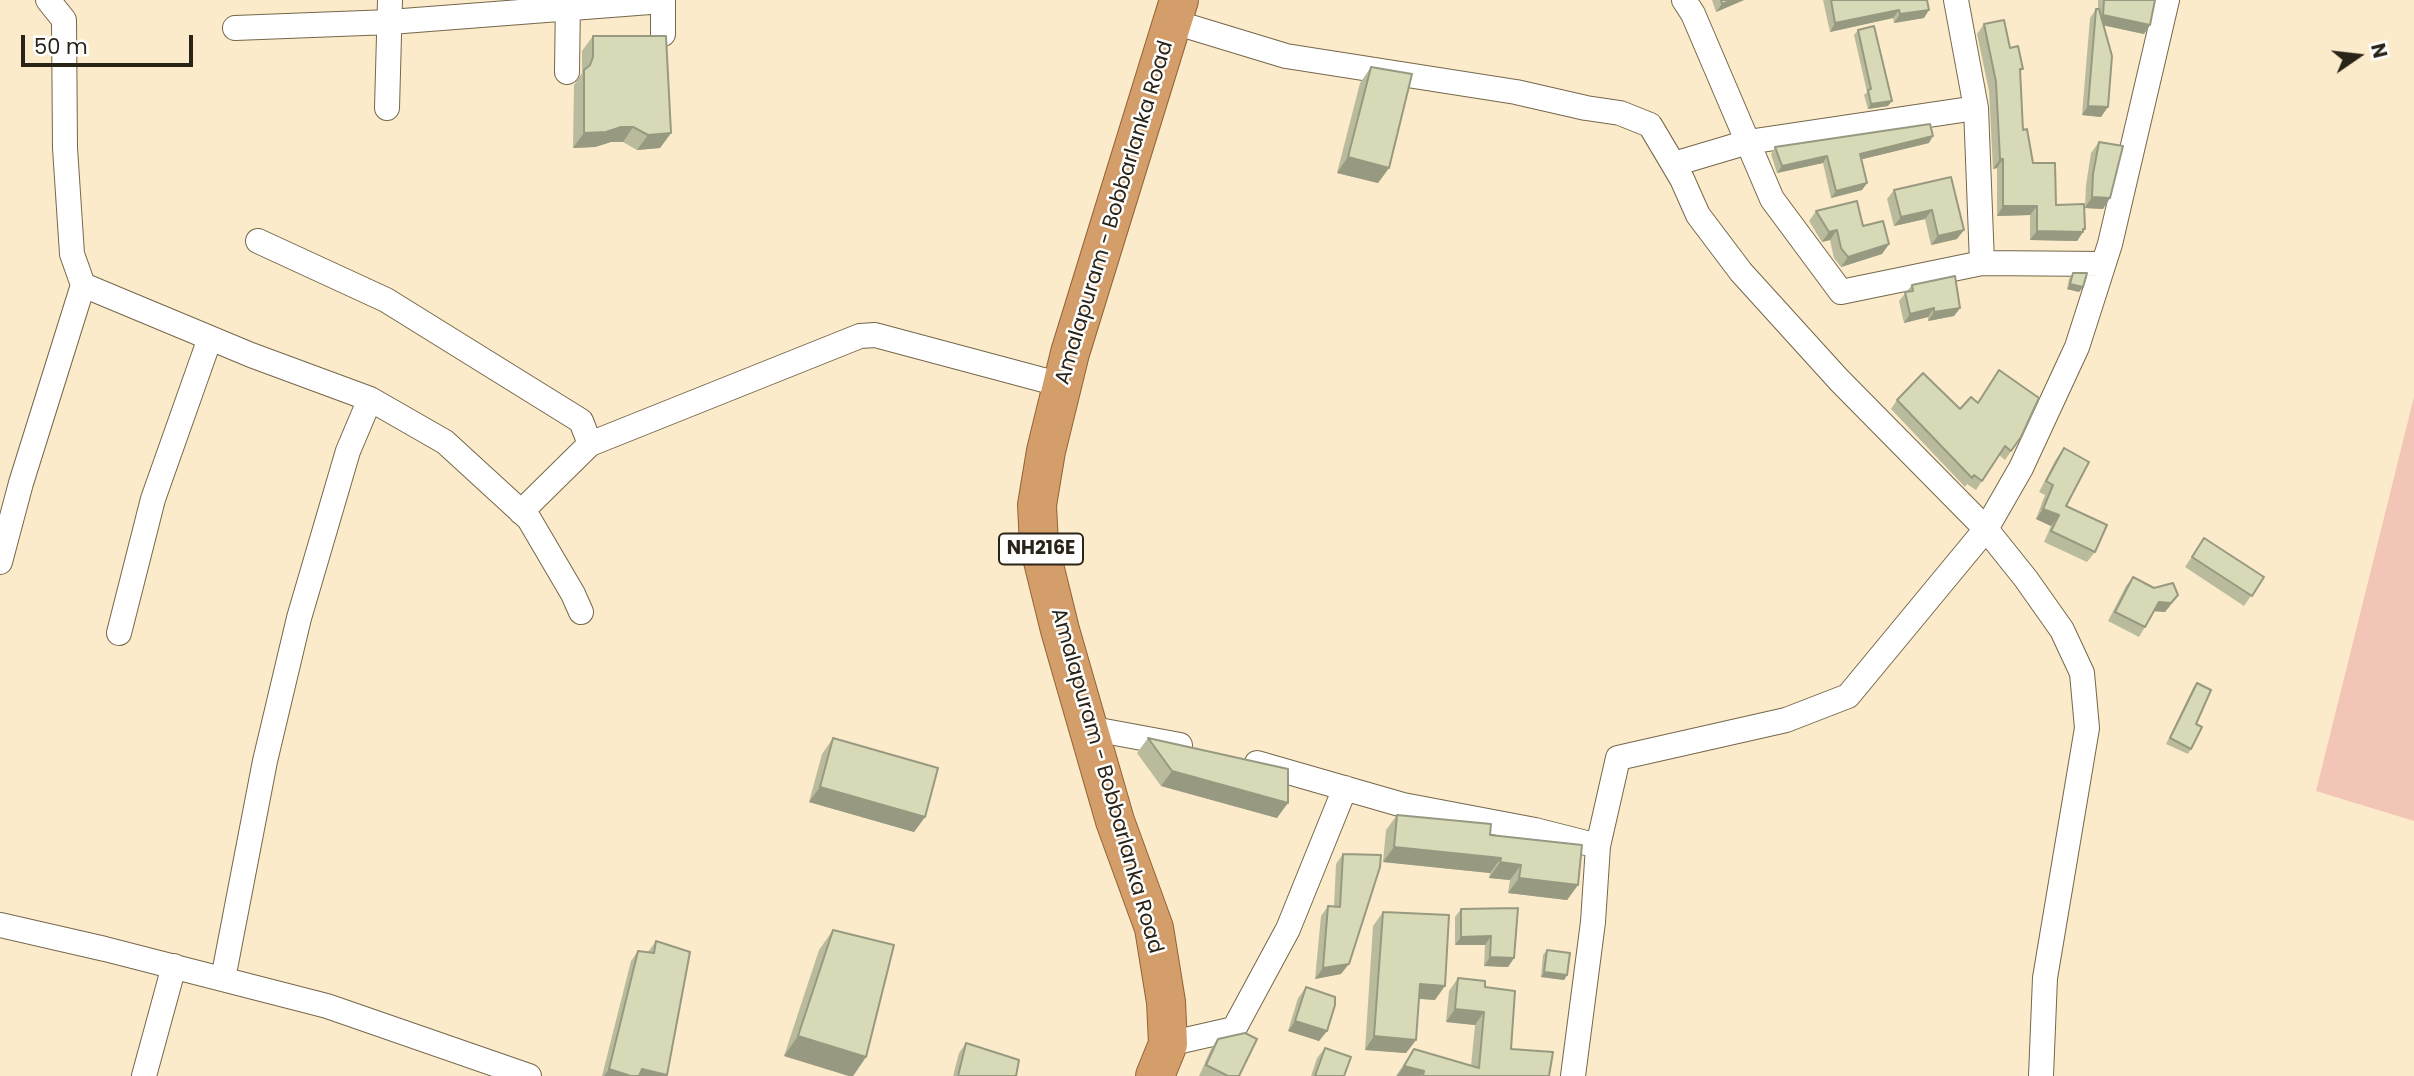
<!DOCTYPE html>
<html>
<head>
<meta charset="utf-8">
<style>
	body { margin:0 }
	#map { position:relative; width:2414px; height:1076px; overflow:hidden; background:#fbebca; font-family:Poppins,sans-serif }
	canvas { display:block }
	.north { position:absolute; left:2323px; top:21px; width:70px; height:70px; -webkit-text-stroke:5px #fff; paint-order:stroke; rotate:76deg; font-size:19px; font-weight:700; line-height:28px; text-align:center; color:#2a2418 }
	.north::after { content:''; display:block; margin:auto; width:24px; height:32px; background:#2a2418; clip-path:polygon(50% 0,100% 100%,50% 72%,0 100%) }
	.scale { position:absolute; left:21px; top:35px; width:172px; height:32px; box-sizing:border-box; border:4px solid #2a2418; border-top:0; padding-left:9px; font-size:21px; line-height:24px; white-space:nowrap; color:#2a2418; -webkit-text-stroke:5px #fff; paint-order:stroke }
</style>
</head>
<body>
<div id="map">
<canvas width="2414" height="1076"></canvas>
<div class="north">N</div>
<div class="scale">50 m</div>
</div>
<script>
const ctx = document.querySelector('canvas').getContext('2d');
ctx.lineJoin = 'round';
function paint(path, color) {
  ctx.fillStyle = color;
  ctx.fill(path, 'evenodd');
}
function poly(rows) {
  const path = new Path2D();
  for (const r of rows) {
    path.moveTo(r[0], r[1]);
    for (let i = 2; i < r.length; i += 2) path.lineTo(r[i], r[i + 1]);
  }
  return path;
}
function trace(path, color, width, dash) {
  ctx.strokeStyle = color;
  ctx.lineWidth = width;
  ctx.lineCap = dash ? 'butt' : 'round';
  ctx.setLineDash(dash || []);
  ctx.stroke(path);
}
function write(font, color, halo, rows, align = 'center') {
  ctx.font = font + ' Poppins,sans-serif';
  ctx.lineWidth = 5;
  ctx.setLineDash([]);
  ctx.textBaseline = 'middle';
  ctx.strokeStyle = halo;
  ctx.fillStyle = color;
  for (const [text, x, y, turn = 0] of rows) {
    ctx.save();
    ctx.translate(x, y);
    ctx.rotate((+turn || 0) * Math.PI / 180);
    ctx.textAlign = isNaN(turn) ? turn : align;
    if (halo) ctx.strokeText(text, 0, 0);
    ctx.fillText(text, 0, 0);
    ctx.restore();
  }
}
const green = poly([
	[2414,397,2414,821,2316,791]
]);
const minor = poly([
	[48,0,64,20,65,148,72,254,83,285],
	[663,0,663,34],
	[1684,0,1693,14,1772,199,1841,292,1982,263,2103,264],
	[1956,0,1976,108],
	[1174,22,1286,56,1516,92,1586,108,1620,113,1650,125,1682,179,1698,215,1741,272,1839,380,1986,529,2026,579,2062,630,2082,673,2087,728,2045,978,2041,1076],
	[235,28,390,22,663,1],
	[567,72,568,0],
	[387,108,390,0],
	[1674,164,1748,142,1976,108,1982,263],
	[258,241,386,300,581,421,590,444,521,512],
	[590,444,860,336,875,335,1062,385],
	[0,562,21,483,83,285,251,355,370,399,445,442,529,519,573,594,581,612],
	[119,633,153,499,210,338],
	[1088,728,1180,745],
	[1257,763,1403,805,1535,830,1598,846],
	[0,925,105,949,327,1006,529,1076],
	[223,979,265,761,299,618,348,451,370,399],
	[1168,1044,1234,1029,1288,929,1345,788],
	[144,1076,174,966],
	[1573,1076,1593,922,1598,846,1618,758,1786,720,1848,696,1986,529,2021,468,2077,347,2110,244,2167,0]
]);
const trunk = poly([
	[1155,1076,1168,1044,1166,1002,1154,928,1115,821,1060,630,1039,545,1037,505,1046,451,1070,353,1179,0]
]);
const wall = poly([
	[1712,0,1744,0,1716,12],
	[1823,0,1927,0,1924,18,1894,23,1893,18,1830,32],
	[2098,0,2155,0,2150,25,2144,34,2103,25,2101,117,2082,115,2090,18,2096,9,2098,9],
	[1984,24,2010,48,2023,69,2020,72,2023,130,2033,163,2056,205,2085,229,2077,241,2030,240,2030,215,1997,216,1997,168,1993,169,1989,91,1977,34],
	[1858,30,1888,106,1868,109,1864,95,1867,92,1854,35],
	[593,36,671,133,660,148,637,150,623,142,611,142,595,147,573,148,574,85,582,73,582,51],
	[1371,67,1389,168,1378,183,1337,173,1360,83],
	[2099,142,2110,198,2103,209,2085,208,2086,185,2091,153],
	[1929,143,1861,159,1867,183,1862,190,1831,198,1823,163,1777,173,1771,154,1775,147],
	[1951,177,1957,239,1931,245,1925,219,1894,226,1887,199,1894,190],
	[1816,211,1863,226,1889,244,1882,254,1841,267,1834,258,1830,240,1822,242,1809,221],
	[2073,273,2083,287,2079,292,2067,289,2069,279],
	[1912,285,1960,308,1954,316,1928,321,1928,317,1904,323,1899,301],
	[1897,400,1960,409,2021,437,2005,460,1999,455,1976,490,1967,484,1965,487,1891,409],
	[2064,448,2066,506,2095,552,2087,562,2044,542,2051,526,2036,519,2045,495,2039,492,2056,459],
	[2204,538,2264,577,2244,606,2185,567],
	[2133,577,2171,605,2165,612,2154,611,2145,627,2139,637,2108,621,2126,586],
	[2197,683,2196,724,2191,749,2188,754,2166,744,2193,688],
	[833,738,925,817,914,832,809,802,822,754],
	[1148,738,1277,818,1161,786,1137,753],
	[1397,815,1490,835,1578,885,1567,900,1508,893,1510,880,1489,878,1490,873,1383,862,1386,830],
	[1343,854,1341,974,1315,979,1321,916,1328,906,1334,906,1336,864],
	[1461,909,1514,958,1508,967,1484,966,1485,945,1455,945,1455,917],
	[1383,912,1435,1000,1419,999,1416,1040,1406,1053,1365,1050,1373,926],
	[833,930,866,1057,853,1076,849,1076,784,1056,819,950],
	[656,941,667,1075,666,1076,602,1076,631,961,638,951,648,952],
	[1547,950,1567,975,1564,980,1541,977,1543,955],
	[1458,978,1485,987,1511,1049,1549,1076,1396,1076,1414,1049,1471,1066,1475,1025,1446,1022,1449,991],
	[1306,987,1327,1031,1319,1041,1288,1031,1298,998],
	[1218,1039,1239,1076,1199,1076,1211,1049],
	[966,1043,1016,1076,953,1076,959,1053],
	[1325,1048,1344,1076,1311,1076,1317,1058]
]);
const shadedWall = poly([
	[1732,0,1744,0,1716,12,1722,4],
	[1899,10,1893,18,1830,32,1835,23],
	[1929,10,1924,18,1894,23,1900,14],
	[2103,15,2150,25,2144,34,2097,24],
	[1892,101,1888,106,1868,109,1871,104],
	[2088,106,2108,107,2101,117,2082,115],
	[621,127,633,127,623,142,611,142,595,147,573,148,584,133],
	[671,133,660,148,637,150,648,135],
	[1933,136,1929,143,1855,161,1860,154],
	[1827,156,1823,163,1777,173,1782,166],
	[1348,157,1389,168,1378,183,1337,173],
	[2000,159,2003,159,1997,168,1993,169],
	[1867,183,1862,190,1831,198,1836,191],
	[2092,197,2110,198,2103,209,2085,208],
	[2003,206,2037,206,2030,215,1997,216],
	[1932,210,1925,219,1894,226,1901,217],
	[2085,229,2077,241,2030,240,2037,231],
	[1837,230,1830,240,1822,242,1829,232],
	[1964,230,1957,239,1931,245,1938,236],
	[1889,244,1882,254,1841,267,1848,257],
	[2070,284,2083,287,2079,292,2067,289],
	[1934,308,1928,317,1904,323,1910,314],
	[1960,308,1954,316,1928,321,1934,312],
	[2043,509,2059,515,2051,526,2036,519],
	[2178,595,2165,612,2152,611,2159,602],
	[1172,771,1288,803,1277,818,1161,786],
	[820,787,925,817,914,832,809,802],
	[1394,847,1501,858,1490,873,1383,862],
	[1500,862,1521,865,1510,880,1489,878],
	[1519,878,1578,885,1567,900,1508,893],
	[1491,936,1485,945,1455,945,1461,937],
	[1490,957,1514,958,1508,967,1484,966],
	[1349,964,1341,974,1315,979,1323,968],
	[1544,972,1567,975,1564,980,1541,977],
	[1420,984,1445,986,1435,1000,1410,998],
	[1455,1009,1484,1012,1475,1025,1446,1022],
	[1295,1021,1327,1031,1319,1041,1288,1031],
	[798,1036,866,1057,853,1076,849,1076,784,1056],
	[1374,1036,1416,1040,1406,1053,1365,1050],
	[1404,1066,1424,1071,1421,1076,1397,1076],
	[609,1069,631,1076,604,1076],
	[642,1069,667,1075,666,1076,637,1076]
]);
const building = poly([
	[1721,0,1732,0,1722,4,1721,0],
	[1831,0,1927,0,1929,10,1900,14,1899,10,1835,23,1831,0],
	[2104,0,2155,0,2150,25,2103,15,2104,0],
	[2096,9,2099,9,2112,56,2108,107,2088,106,2096,9],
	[2004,20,2010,48,2018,46,2023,69,2020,69,2023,130,2027,129,2033,163,2055,163,2056,205,2084,204,2085,229,2083,229,2083,232,2037,231,2037,206,2003,206,2003,159,2000,159,1996,82,1984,24,2004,20],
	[1874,26,1892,101,1871,104,1868,90,1871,89,1858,30,1874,26],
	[593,36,666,36,671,133,648,135,633,127,621,127,606,132,584,133,584,70,590,65,593,57,593,36],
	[1371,67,1412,74,1389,168,1348,157,1371,67],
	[1930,124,1933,136,1860,154,1867,183,1836,191,1827,156,1782,166,1775,147,1930,124],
	[2099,142,2123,146,2110,198,2092,197,2093,174,2099,142],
	[1951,177,1964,230,1938,236,1932,210,1901,217,1894,190,1951,177],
	[1857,201,1863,226,1883,221,1889,244,1848,257,1841,248,1837,230,1829,232,1816,211,1857,201],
	[2073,273,2087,273,2083,287,2070,284,2073,273],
	[1955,276,1960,308,1934,312,1934,308,1910,314,1905,292,1913,291,1912,285,1955,276],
	[1999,370,2039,398,2021,437,2011,451,2005,446,1982,481,1974,475,1972,478,1897,400,1923,373,1960,409,1971,397,1978,403,1999,370],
	[2064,448,2089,462,2066,506,2107,525,2095,552,2051,531,2059,515,2043,509,2053,485,2046,481,2064,448],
	[2204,538,2264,577,2252,596,2192,557,2204,538],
	[2133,577,2154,588,2173,583,2178,595,2171,603,2159,602,2145,627,2115,612,2133,577],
	[2197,683,2211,690,2196,724,2202,727,2191,749,2170,738,2197,683],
	[833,738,938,768,925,817,820,787,833,738],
	[1148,738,1288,769,1288,803,1172,771,1148,738],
	[1397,815,1491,824,1490,835,1582,845,1578,885,1519,878,1521,865,1500,862,1501,858,1394,847,1397,815],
	[1343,854,1381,855,1380,867,1349,964,1323,968,1328,906,1340,907,1343,854],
	[1518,908,1514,958,1490,957,1491,936,1461,937,1461,909,1518,908],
	[1383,912,1449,915,1445,986,1420,984,1416,1040,1374,1036,1383,912],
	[833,930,894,945,866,1057,798,1036,833,930],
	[656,941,690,952,667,1075,642,1069,639,1076,631,1076,609,1069,638,951,654,953,656,941],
	[1547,950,1570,953,1567,975,1544,972,1547,950],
	[1458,978,1485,981,1485,987,1515,991,1511,1049,1553,1052,1549,1076,1423,1076,1424,1071,1404,1066,1414,1049,1479,1068,1484,1012,1455,1009,1458,978],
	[1306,987,1335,997,1335,1005,1327,1031,1295,1021,1306,987],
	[1245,1033,1257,1039,1239,1076,1228,1076,1206,1065,1218,1039,1245,1033],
	[966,1043,1019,1060,1016,1076,958,1076,966,1043],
	[1325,1048,1351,1057,1344,1076,1315,1076,1325,1048]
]);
const shields = [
	[1041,549,84]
];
const shieldNames = [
	["NH216E",1041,549]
];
const streetNames = [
	["Amalapuram - Bobbarlanka Road",1115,213,-73],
	["Amalapuram - Bobbarlanka Road",1106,781,74]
];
paint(green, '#f2c5b7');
trace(minor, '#75674a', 26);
trace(trunk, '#926335', 40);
trace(minor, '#fff', 24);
trace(trunk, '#d49e6a', 38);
paint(wall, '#babb9d');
paint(shadedWall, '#979980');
paint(building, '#d8dab7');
trace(building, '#979980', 2);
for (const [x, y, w] of shields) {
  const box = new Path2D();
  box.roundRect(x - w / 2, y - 15.5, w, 31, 5);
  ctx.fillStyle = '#fff';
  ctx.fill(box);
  trace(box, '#2a2418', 2);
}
write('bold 19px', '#2a2418', null, shieldNames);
write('21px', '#2a2418', '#fff', streetNames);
</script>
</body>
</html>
